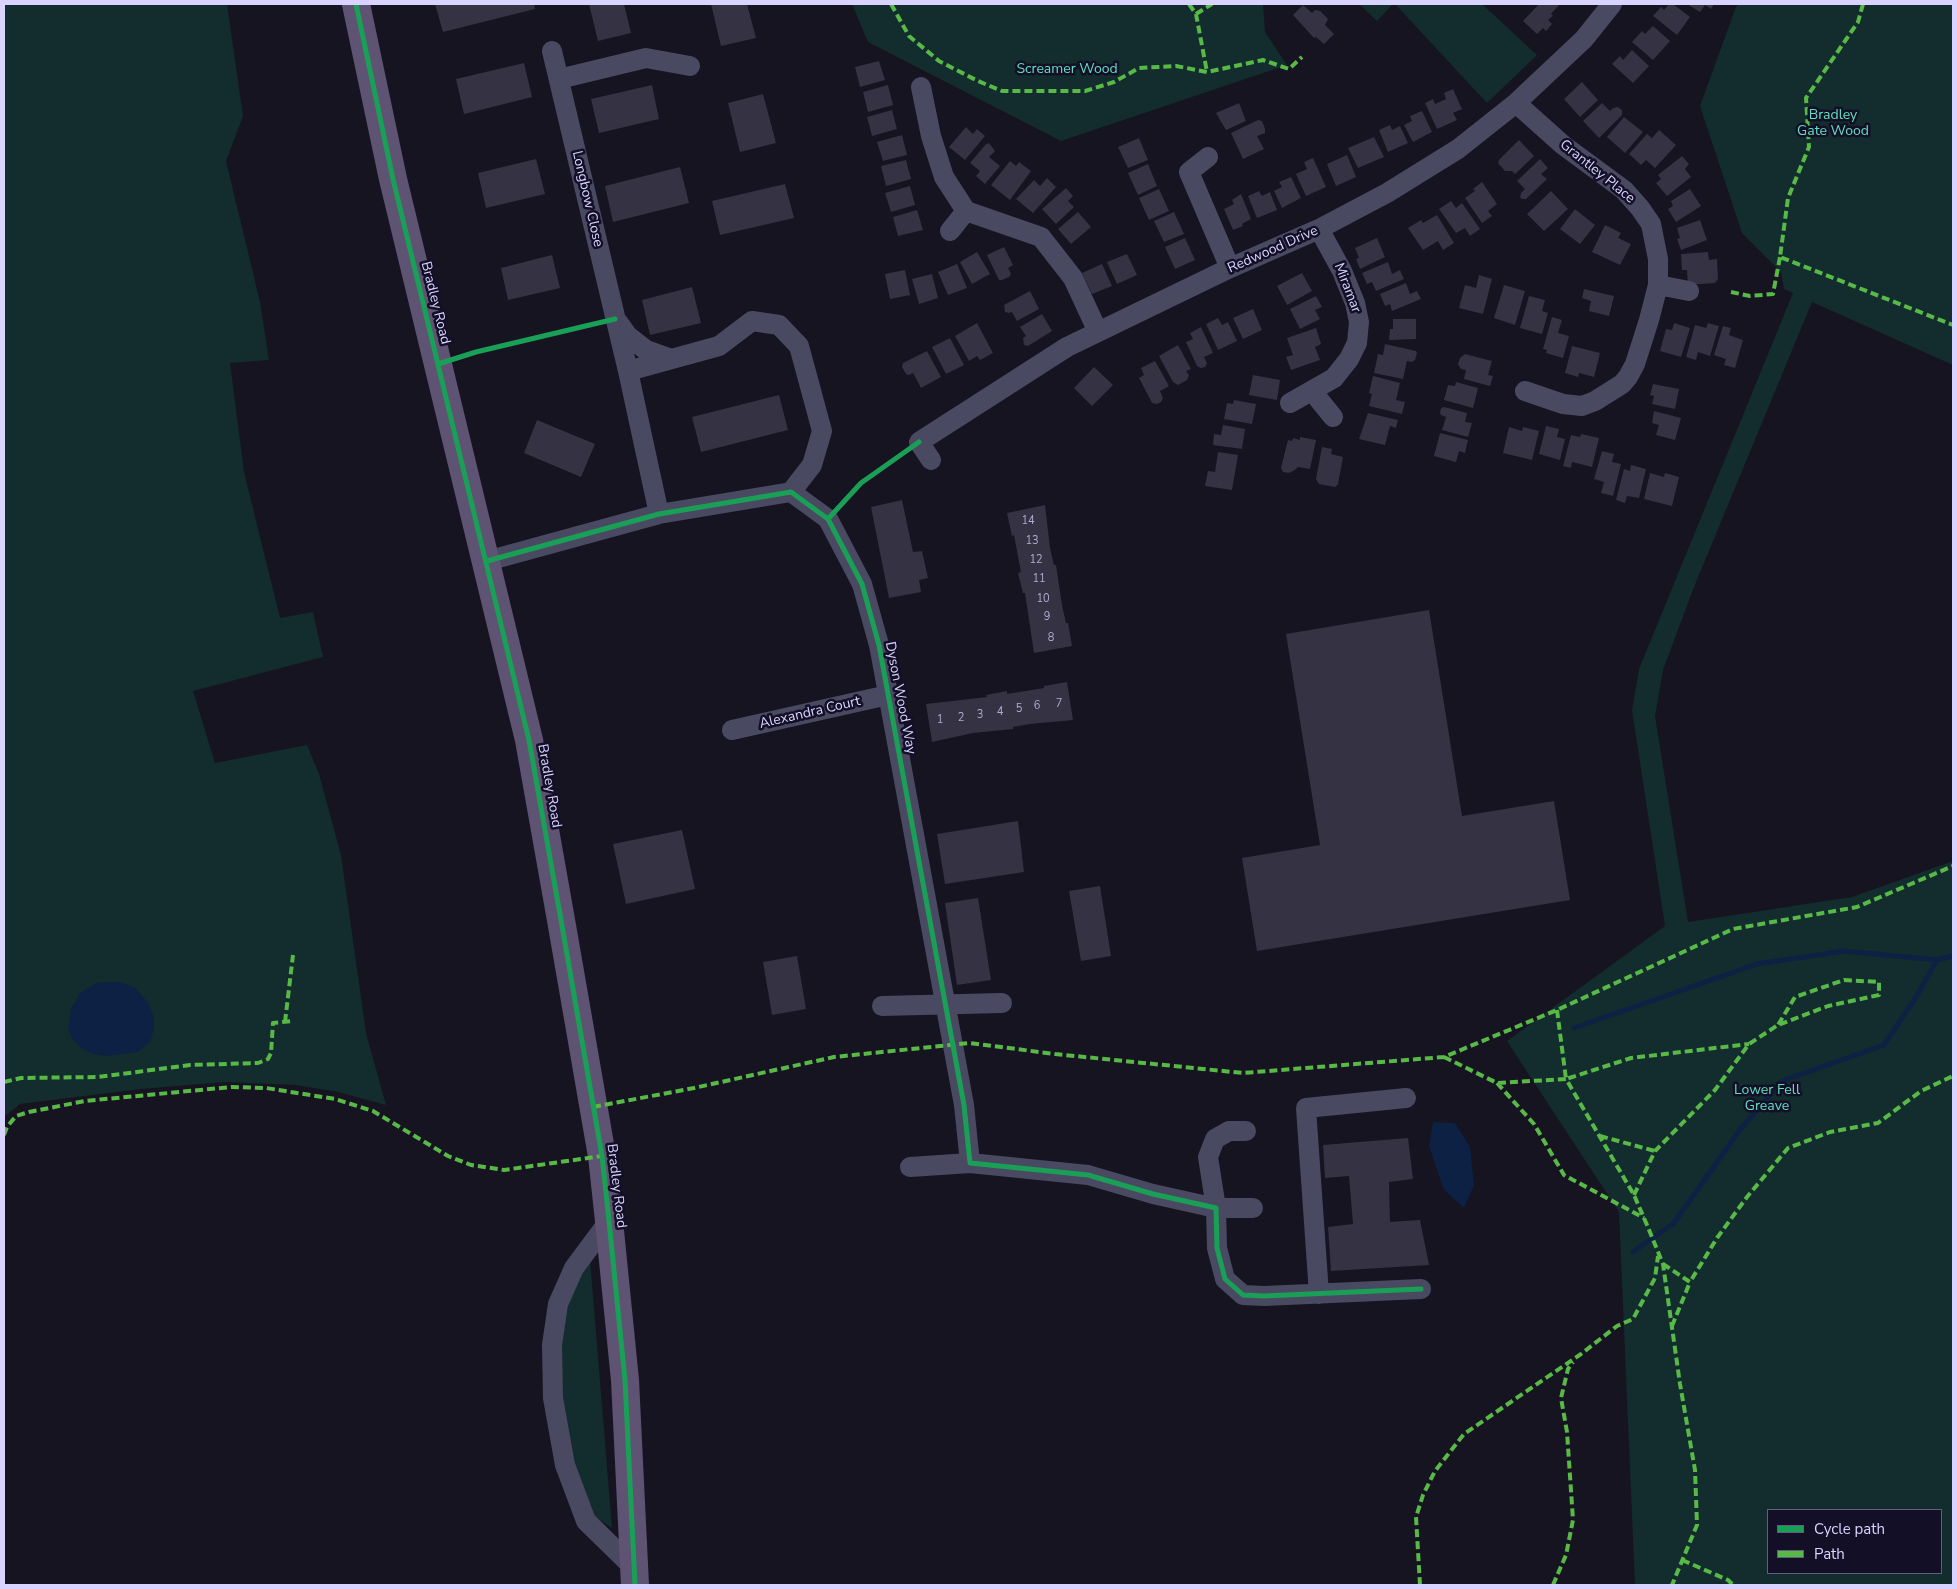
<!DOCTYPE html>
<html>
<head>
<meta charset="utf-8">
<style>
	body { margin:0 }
	#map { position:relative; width:1957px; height:1589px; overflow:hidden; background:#161421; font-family:"Nunito Sans",sans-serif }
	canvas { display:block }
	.frame { position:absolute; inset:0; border:5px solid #d9d4ff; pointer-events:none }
	.legend { position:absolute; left:1767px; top:1509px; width:175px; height:65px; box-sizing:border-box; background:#130f26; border:1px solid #625e7d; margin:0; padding:6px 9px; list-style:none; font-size:15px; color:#d9d4ff }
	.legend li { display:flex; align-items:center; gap:10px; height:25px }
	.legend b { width:25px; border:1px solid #625e7d }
</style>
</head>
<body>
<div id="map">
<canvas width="1957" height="1589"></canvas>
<div class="frame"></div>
<ul class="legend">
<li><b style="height:6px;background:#1a9f57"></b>Cycle path</li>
<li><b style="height:6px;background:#58b947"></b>Path</li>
</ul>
</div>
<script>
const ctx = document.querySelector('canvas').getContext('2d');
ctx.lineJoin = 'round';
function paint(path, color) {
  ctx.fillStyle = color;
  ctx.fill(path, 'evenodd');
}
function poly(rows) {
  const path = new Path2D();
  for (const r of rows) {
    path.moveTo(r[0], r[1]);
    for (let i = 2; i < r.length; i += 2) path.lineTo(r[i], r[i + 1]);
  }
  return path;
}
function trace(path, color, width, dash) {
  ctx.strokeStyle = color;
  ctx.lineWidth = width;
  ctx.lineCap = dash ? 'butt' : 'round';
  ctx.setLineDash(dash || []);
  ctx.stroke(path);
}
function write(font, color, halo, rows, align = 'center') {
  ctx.font = font + ' "Nunito Sans",sans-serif';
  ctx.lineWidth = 5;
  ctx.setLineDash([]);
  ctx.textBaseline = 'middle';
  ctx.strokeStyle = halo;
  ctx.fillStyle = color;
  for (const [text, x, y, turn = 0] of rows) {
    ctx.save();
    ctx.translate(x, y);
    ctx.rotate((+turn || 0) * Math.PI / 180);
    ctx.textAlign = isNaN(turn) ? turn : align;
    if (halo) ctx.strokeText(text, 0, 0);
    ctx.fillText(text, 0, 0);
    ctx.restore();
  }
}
const green = poly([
	[4,4,227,4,243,116,226,161,260,302,269,360,230,363,244,472,280,618,313,612,323,657,193,691,215,763,307,745,319,774,341,855,366,1033,386,1105,338,1092,296,1085,225,1082,141,1089,20,1104,4,1117],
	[852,4,1263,4,1265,32,1287,65,1061,141,868,42],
	[1359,4,1393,4,1377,21],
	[1395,4,1482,4,1537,55,1487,103],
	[1739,4,1953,4,1953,365,1812,302,1694,587,1663,670,1655,716,1688,922,1852,897,1953,861,1953,1585,1635,1585,1619,1212,1507,1041,1665,926,1632,710,1639,669,1793,293,1784,289,1781,272,1742,233,1700,106,1736,7],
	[1768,1510,1941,1510,1941,1573,1768,1573],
	[590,1260,612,1528,595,1517,574,1467,561,1400,560,1338,567,1298]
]);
const water = poly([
	[109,982,120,982,136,988,149,1004,154,1018,154,1029,150,1042,138,1052,107,1056,93,1054,81,1048,72,1038,68,1029,71,1009,80,993,97,983],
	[1433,1122,1455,1123,1470,1147,1474,1185,1464,1208,1444,1190,1429,1146]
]);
const stream = poly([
	[1574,1028,1757,964,1844,951,1937,960],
	[1633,1252,1674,1223,1739,1131,1782,1081,1884,1045,1916,997,1937,960,1953,956]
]);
const building = poly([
	[435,4,534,4,535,9,443,32],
	[589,4,624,4,631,33,598,41],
	[711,4,747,4,756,38,721,46],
	[1539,4,1560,4,1551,14,1553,16,1548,20,1552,24,1546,31,1543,28,1537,34,1523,21],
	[1669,4,1673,4,1690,17,1677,35,1653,16,1661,7,1664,10],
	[1687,4,1714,4,1711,9,1705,5,1700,12],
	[1303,5,1312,13,1315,10,1320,11,1328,19,1325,25,1334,34,1324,44,1316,37,1314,38,1293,15],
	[1653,26,1670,41,1653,60,1632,42,1642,31,1645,34],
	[1632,50,1649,66,1633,83,1612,64,1620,56,1623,60],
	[879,61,885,80,860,87,855,67],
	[524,63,532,97,464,114,456,79],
	[1582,82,1598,100,1580,117,1564,99],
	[652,85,659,119,599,133,591,99],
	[888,85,893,105,868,112,863,92],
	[1453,89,1462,109,1453,113,1457,120,1437,129,1425,103,1433,99,1435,104,1446,99,1444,93],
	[763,94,776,143,740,152,728,103],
	[1239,103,1246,121,1226,130,1216,113],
	[1602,103,1610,111,1613,108,1618,107,1622,110,1622,115,1599,138,1583,121],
	[892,110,897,129,872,136,867,117],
	[1422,111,1432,132,1413,142,1404,125,1412,121,1410,116],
	[1624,117,1643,132,1625,153,1607,137],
	[1258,120,1262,121,1265,129,1265,133,1257,136,1264,149,1243,159,1231,133],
	[1390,125,1392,130,1400,126,1408,143,1388,152,1379,130],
	[966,127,973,134,977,129,985,136,965,160,949,147],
	[1659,130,1676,145,1655,168,1646,160,1641,165,1629,154,1647,134,1652,138],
	[902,135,907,155,883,161,877,142],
	[1374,137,1384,157,1358,168,1348,148],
	[1139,138,1148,160,1128,168,1118,147],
	[1519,140,1534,156,1515,174,1512,171,1505,171,1498,163,1499,160],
	[989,143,995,151,989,157,1000,166,985,184,976,176,980,171,970,163,986,144],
	[1347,155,1356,177,1336,186,1327,164],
	[1682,156,1689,164,1685,169,1691,177,1667,196,1656,183,1661,179,1658,175],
	[1313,158,1326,187,1306,196,1296,174,1307,169,1304,162],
	[536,159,545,194,486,208,478,173],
	[1540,159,1548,168,1541,174,1547,179,1526,199,1522,199,1520,197,1521,193,1525,189,1517,181],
	[906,160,911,179,886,186,881,166],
	[1010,161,1016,166,1019,162,1031,171,1010,200,991,185],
	[1148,164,1157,186,1138,195,1128,173],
	[680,167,689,203,613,222,605,186],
	[1291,177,1301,198,1282,208,1274,191,1282,187,1279,182],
	[1047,178,1056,187,1033,213,1016,199,1034,180,1040,186],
	[1482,182,1497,204,1488,211,1492,216,1482,223,1465,198,1475,191,1473,189],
	[785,184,794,218,720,235,712,201],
	[910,186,915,205,891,212,885,193],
	[1066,188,1073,196,1068,201,1074,207,1056,224,1042,209],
	[1159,189,1169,211,1149,220,1139,198],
	[1690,189,1701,206,1676,222,1668,209,1673,206,1671,201],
	[1259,191,1262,196,1270,192,1277,210,1257,218,1248,196],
	[1551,191,1568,209,1544,231,1527,214],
	[1241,194,1251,219,1242,224,1243,226,1233,230,1224,209,1234,204,1232,200],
	[1451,201,1456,208,1462,203,1480,229,1470,236,1465,228,1456,233,1439,209],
	[1575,209,1595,225,1580,244,1560,229],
	[917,210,923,230,898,236,893,217],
	[1078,212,1091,227,1071,244,1058,229],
	[1174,212,1184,234,1164,242,1154,221],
	[1437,215,1454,243,1443,250,1438,241,1423,250,1408,228,1421,220,1423,223],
	[1700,220,1707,240,1681,250,1677,239,1680,238,1677,228],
	[1605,225,1621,233,1618,238,1631,244,1620,265,1592,252],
	[1185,238,1195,260,1175,269,1165,247],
	[1377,238,1385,257,1360,269,1356,259,1359,258,1355,248],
	[1004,247,1013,265,1008,268,1011,274,1009,277,1002,280,999,280,987,255],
	[977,252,990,274,972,284,960,262],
	[1708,252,1709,260,1717,259,1718,279,1715,283,1688,285,1687,270,1682,270,1681,254],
	[1127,254,1137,275,1117,284,1107,262],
	[552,255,560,288,508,300,501,268],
	[1388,262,1392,274,1400,270,1404,279,1376,291,1372,282,1367,284,1362,273],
	[957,264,967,288,948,295,938,272],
	[1102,264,1112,286,1092,294,1082,273],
	[905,270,910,295,890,299,885,274],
	[1302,273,1312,291,1287,305,1277,286],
	[932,274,938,298,919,304,912,279],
	[1479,275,1492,279,1483,314,1459,308,1465,285,1476,288],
	[1406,283,1410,294,1417,291,1421,299,1392,311,1390,304,1385,306,1380,294],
	[1504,285,1525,291,1515,325,1494,318],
	[692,287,701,323,650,335,642,300],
	[1584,289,1614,296,1609,316,1589,311,1591,301,1582,298],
	[1030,291,1039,309,1017,321,1012,312,1009,313,1005,312,1004,305],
	[1316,296,1322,307,1315,310,1320,319,1300,329,1290,309],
	[1529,296,1545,300,1542,311,1548,313,1542,334,1520,328],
	[1253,309,1262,330,1243,339,1233,318],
	[1042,314,1052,331,1028,346,1024,345,1023,338,1026,336,1020,327],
	[1552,317,1562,320,1558,333,1569,336,1563,358,1546,353,1547,350,1543,349],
	[1218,318,1222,325,1228,322,1237,341,1218,350,1206,324],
	[1393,319,1416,319,1416,339,1389,340,1390,329,1393,329],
	[977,323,993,353,980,360,977,356,969,361,955,336],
	[1674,323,1690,328,1681,357,1660,351,1666,329,1672,330],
	[1708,323,1719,326,1710,356,1698,352,1696,360,1686,357,1695,325,1706,328],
	[1723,326,1731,328,1729,335,1743,340,1735,368,1724,365,1726,359,1714,355],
	[1201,327,1213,353,1204,357,1207,363,1205,367,1201,368,1197,366,1186,342,1193,339,1190,333],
	[1316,328,1321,344,1315,347,1320,360,1291,370,1286,357,1293,355,1287,338],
	[950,338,964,365,946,374,932,347],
	[1385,344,1416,351,1417,353,1415,360,1412,362,1407,361,1403,379,1374,373,1378,354,1383,355],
	[1178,345,1191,369,1186,371,1189,375,1187,380,1178,385,1173,382,1159,356],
	[1572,346,1600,353,1594,377,1579,373,1578,377,1565,373],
	[927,351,941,377,921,388,913,373,909,375,906,374,902,367,903,363],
	[1465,354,1492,361,1488,375,1493,376,1490,386,1464,379,1466,370,1461,369,1458,364,1460,358],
	[1155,361,1169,386,1160,391,1163,398,1161,402,1157,404,1152,403,1139,378,1144,375,1141,368],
	[1094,367,1113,385,1092,406,1074,388],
	[1253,375,1280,380,1277,400,1249,395],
	[1373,376,1400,383,1396,400,1405,402,1402,414,1369,406,1372,394,1369,393],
	[1456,382,1478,388,1473,408,1444,400,1448,385,1455,386],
	[1653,384,1679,389,1675,409,1652,404,1654,396,1650,395],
	[779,395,788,430,701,452,692,417],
	[1234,400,1256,404,1252,424,1224,419,1227,403,1233,404],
	[1444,407,1467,413,1465,422,1472,423,1468,437,1442,430,1446,417,1441,415,1440,413,1441,408],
	[1654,411,1681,418,1675,440,1656,435,1659,425,1652,423],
	[1368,413,1398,420,1396,428,1390,426,1385,445,1359,439],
	[537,420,595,444,581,477,524,453],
	[1223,425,1245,429,1242,449,1213,445,1214,434,1221,435],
	[1546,426,1559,429,1557,437,1565,439,1560,460,1539,454],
	[1509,427,1522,431,1523,427,1539,431,1532,460,1503,453],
	[1440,433,1468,440,1465,453,1459,451,1456,462,1434,456],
	[1581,434,1599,438,1592,467,1572,462,1571,468,1563,466,1571,435,1580,437],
	[1300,437,1316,440,1310,469,1298,467,1295,470,1289,473,1283,472,1281,468,1288,440,1292,441,1293,438,1300,440],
	[1322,447,1332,449,1331,454,1343,457,1338,484,1335,487,1319,484,1316,479],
	[1602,451,1614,454,1612,462,1621,464,1613,496,1601,493,1604,482,1594,479],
	[1218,452,1238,455,1232,490,1205,486,1208,471,1215,472],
	[1631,465,1646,469,1639,498,1627,496,1625,503,1616,500,1624,469,1630,471],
	[1650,473,1664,477,1665,473,1679,477,1672,506,1644,499],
	[902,500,913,552,922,551,928,578,919,580,921,592,889,598,871,507],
	[1045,505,1050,548,1054,565,1056,565,1062,605,1066,623,1068,623,1072,646,1034,653,1025,593,1023,593,1018,573,1021,572,1014,535,1012,536,1007,513],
	[1429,610,1462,816,1554,801,1570,900,1257,951,1242,858,1320,845,1286,634],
	[1067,682,1073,720,1030,724,1013,727,1013,729,973,733,932,742,926,704,987,697,986,695,1007,691,1007,694,1044,688,1044,686],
	[1018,821,1024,872,945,884,937,834],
	[682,830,695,889,626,904,613,844],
	[1100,886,1111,956,1081,961,1069,891],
	[978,898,991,980,957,985,945,903],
	[797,956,806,1009,772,1015,763,962],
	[1408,1138,1413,1179,1389,1182,1390,1222,1420,1220,1429,1265,1331,1271,1328,1227,1353,1224,1349,1176,1325,1178,1323,1145]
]);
const minor = poly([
	[552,51,628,371,659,514],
	[559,79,646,58,690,66],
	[921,87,931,136,944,177,966,211,1041,237,1073,278,1098,332],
	[1516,103,1563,145,1624,190,1640,208,1651,224,1658,259,1658,285,1649,320,1635,364,1628,377,1622,384,1595,401,1582,406,1563,404,1525,391],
	[1208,157,1189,172,1230,268],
	[950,231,966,211],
	[1658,285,1689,291],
	[618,322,628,336,646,350,671,359],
	[628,371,719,346,752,321,779,325,799,346,822,431,812,465,791,492],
	[1312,391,1333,417],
	[1290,403,1334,378,1349,359,1357,343,1359,322,1355,303,1342,271,1319,229],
	[931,460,919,442,1067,347,1230,268,1319,229,1387,193,1458,149,1516,103,1584,39,1612,4],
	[487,561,659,514,791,492,828,519,862,584,879,645,964,1105,970,1163,1088,1175,1153,1194,1216,1208,1217,1248,1225,1279,1243,1295,1264,1296,1421,1289],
	[732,730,888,695],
	[882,1006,1002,1003],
	[1246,1131,1229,1131,1215,1139,1208,1157,1216,1208,1253,1208],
	[910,1167,970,1163],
	[609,1221,574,1268,558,1304,552,1345,553,1398,565,1465,586,1521,635,1569],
	[1319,1294,1306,1108,1406,1098]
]);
const primary = poly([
	[356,4,393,179,529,740,561,920,602,1156,609,1221,625,1380,635,1585]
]);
const quiet = poly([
	[891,4,909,36,939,61,978,81,1002,91,1085,91,1114,82,1139,68,1176,66,1207,72,1263,60,1289,69,1302,57],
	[1189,4,1196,14,1207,72],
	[1863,4,1858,22,1806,98,1809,147,1788,198,1780,257,1953,325],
	[1196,14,1212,4],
	[1731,292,1750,296,1773,294,1780,257],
	[1557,1010,1566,1079,1631,1058,1749,1044],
	[285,1022,293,955],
	[1444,1057,1497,1083,1566,1079,1634,1195,1647,1225,1663,1264,1680,1384,1695,1470,1697,1525,1672,1585],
	[4,1082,21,1078,98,1077,190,1065,258,1063,268,1059,271,1053,273,1023,292,1021],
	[1497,1083,1534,1124,1564,1175,1644,1218],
	[593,1107,694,1088,834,1057,969,1043,1055,1054,1243,1073,1444,1057,1557,1010,1733,929,1857,907,1953,866],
	[4,1135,7,1127,16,1116,29,1112,85,1101,231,1087,266,1088,335,1099,373,1111,448,1156,471,1165,504,1170,602,1156],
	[1600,1136,1655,1151],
	[1634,1195,1655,1151,1715,1090,1749,1044,1778,1025,1828,1006,1879,995,1879,982,1844,980,1795,997,1778,1025],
	[1663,1264,1690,1282,1717,1238,1747,1197,1788,1148,1830,1132,1878,1123,1921,1091,1953,1076],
	[1672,1326,1690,1282],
	[1682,1560,1728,1580,1733,1585],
	[1420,1585,1416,1517,1423,1495,1435,1471,1464,1434,1581,1354,1617,1326,1633,1319,1655,1278,1658,1256],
	[1553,1585,1566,1555,1573,1520,1567,1432,1561,1398,1568,1369,1573,1362]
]);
const cycleway = poly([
	[356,4,393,179,529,740,561,920,602,1156,609,1221,625,1380,635,1585],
	[438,364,476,352,615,319],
	[828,519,861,483,919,442],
	[487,561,659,514,791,492,828,519,862,584,879,645,964,1105,970,1163,1088,1175,1153,1194,1216,1208,1217,1248,1225,1279,1243,1295,1264,1296,1421,1289]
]);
const numberNames = [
	["14",1028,521],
	["13",1032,541],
	["12",1036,560],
	["11",1039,579],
	["10",1043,599],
	["9",1047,617],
	["8",1051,638],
	["7",1059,704],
	["6",1037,706],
	["5",1019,709],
	["4",1000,712],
	["3",980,715],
	["2",961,718],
	["1",940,720]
];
const parkNames = [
	["Screamer Wood",1067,70],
	["Bradley",1833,116],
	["Gate Wood",1833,132],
	["Lower Fell",1767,1091],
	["Greave",1767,1107]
];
const streetNames = [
	["Grantley Place",1597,172,39],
	["Longbow Close",587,199,77],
	["Redwood Drive",1273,250,-24],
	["Miramar",1347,288,69],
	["Bradley Road",435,303,76],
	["Dyson Wood Way",900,698,79],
	["Alexandra Court",810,713,-13],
	["Bradley Road",549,786,80],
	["Bradley Road",616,1186,83]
];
paint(green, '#132c2d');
paint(water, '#0d2144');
trace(stream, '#0d2144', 5);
paint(building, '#343243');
trace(minor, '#4a4962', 20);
trace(primary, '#5e5373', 28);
trace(quiet, '#58b947', 4, [8, 4]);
trace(cycleway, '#1a9f57', 5);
write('11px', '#b0acd0', null, numberNames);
write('14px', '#5fe0c0', '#130f26', parkNames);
write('14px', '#d9d4ff', '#130f26', streetNames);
</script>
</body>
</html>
